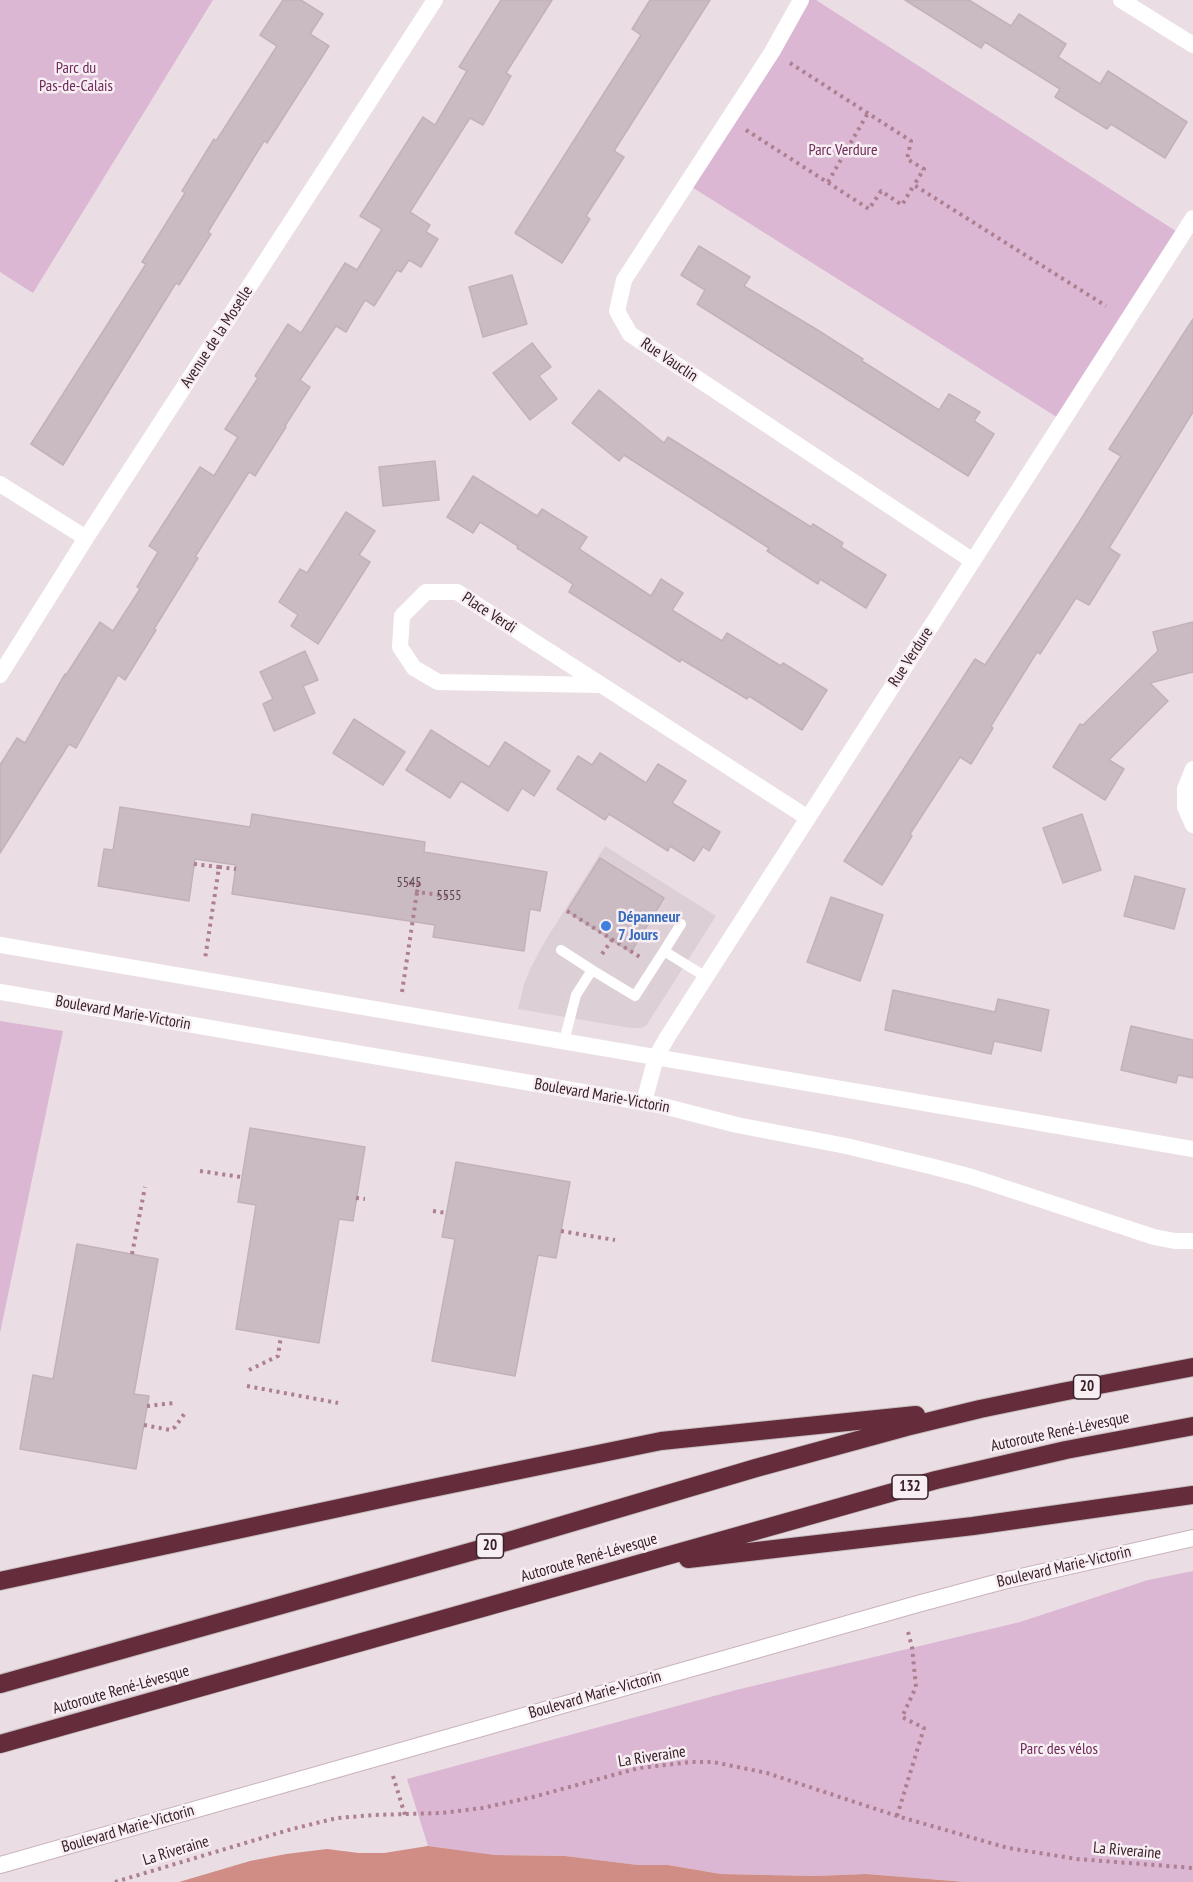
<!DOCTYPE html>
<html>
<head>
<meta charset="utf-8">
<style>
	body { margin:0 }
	canvas { display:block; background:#eadee4 }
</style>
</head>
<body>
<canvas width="1193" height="1882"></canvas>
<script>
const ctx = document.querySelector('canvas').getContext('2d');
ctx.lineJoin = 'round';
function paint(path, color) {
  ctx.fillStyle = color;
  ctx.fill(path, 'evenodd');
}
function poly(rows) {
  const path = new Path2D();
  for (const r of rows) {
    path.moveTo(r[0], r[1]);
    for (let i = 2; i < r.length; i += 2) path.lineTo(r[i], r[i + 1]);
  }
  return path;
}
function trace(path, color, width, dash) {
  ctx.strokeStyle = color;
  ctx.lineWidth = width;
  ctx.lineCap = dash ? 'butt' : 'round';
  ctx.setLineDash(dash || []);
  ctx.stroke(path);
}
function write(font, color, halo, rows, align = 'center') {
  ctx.font = font + ' "PT Sans Narrow",sans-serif';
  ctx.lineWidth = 5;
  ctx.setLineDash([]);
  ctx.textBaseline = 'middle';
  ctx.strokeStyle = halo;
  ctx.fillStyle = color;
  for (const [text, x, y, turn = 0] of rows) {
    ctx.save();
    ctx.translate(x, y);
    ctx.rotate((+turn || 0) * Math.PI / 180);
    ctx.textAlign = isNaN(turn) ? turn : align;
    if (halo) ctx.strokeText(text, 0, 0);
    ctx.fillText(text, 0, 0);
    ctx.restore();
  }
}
const built = poly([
	[605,846,716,916,646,1026,641,1028,630,1028,518,1009,524,984,530,969,545,941]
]);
const green = poly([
	[0,0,213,0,33,293,0,272],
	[801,0,816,0,1182,235,1063,421,687,184],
	[0,1021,63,1031,0,1333],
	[1193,1571,1193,1882,966,1882,866,1874,814,1876,721,1874,668,1865,638,1865,565,1856,495,1855,428,1846,407,1779,736,1690,1020,1622,1148,1580]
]);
const water = poly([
	[428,1846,495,1855,565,1856,638,1865,668,1865,721,1874,814,1876,866,1874,966,1882,179,1882,250,1861,286,1854,327,1849,359,1853,384,1853]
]);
const building = poly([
	[283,0,301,0,323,14,310,34,329,46,267,143,264,141,208,232,211,234,179,285,176,283,63,465,31,444,146,264,142,262,185,193,182,191,214,139,216,141,277,46,260,35,283,0],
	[501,0,552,0,506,73,511,76,483,125,470,118,410,212,430,225,426,232,438,239,421,267,409,260,401,272,397,270,374,306,365,300,346,332,336,326,300,380,310,387,285,426,286,427,255,476,249,472,195,557,198,558,154,629,156,630,125,680,118,675,76,748,69,744,0,853,0,765,17,738,25,743,65,674,66,675,100,622,113,631,140,589,137,587,158,552,149,546,200,467,214,476,238,437,225,429,258,378,255,376,288,324,301,333,345,263,357,270,382,229,360,216,423,117,435,125,467,71,459,67,501,0],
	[650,0,710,0,614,151,624,157,586,216,590,219,562,263,515,233,641,35,632,29,650,0],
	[905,0,969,0,1011,26,1019,14,1066,44,1058,57,1100,84,1108,71,1187,122,1165,158,1111,124,1107,129,1055,97,1060,89,985,42,981,48,905,0],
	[699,246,750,277,744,286,816,329,863,359,862,361,939,410,949,394,980,412,974,421,994,434,968,476,697,304,705,290,681,275,699,246],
	[512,275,527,324,483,337,469,287,512,275],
	[1193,319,1193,412,1109,548,1120,555,1089,605,1076,598,1040,654,1037,652,991,726,993,728,971,764,960,757,910,834,912,836,882,885,844,861,975,659,985,665,1076,527,1121,456,1109,449,1193,319],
	[532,343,551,367,539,376,557,399,530,420,493,373,532,343],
	[599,390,664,443,668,437,811,527,813,524,843,543,841,547,886,575,866,608,820,579,818,584,767,551,769,548,624,455,619,461,572,423,599,390],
	[435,461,439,500,383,506,379,467,435,461],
	[473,476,537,516,542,509,587,537,579,549,651,596,661,579,683,593,672,610,722,641,727,633,781,666,783,663,827,690,802,730,749,696,747,699,681,659,680,662,569,592,573,584,517,548,518,546,480,522,473,533,447,517,473,476],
	[346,512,375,531,359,555,370,562,318,644,291,626,298,615,279,602,300,569,307,573,346,512],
	[1193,622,1193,672,1150,683,1168,701,1109,760,1124,769,1105,800,1053,767,1080,724,1083,725,1158,651,1153,632,1193,622],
	[305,651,318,680,303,686,315,713,274,731,263,704,273,699,260,672,305,651],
	[354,719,405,752,383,785,333,753,354,719],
	[431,730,489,767,505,742,550,771,534,796,522,788,508,811,461,781,450,798,406,770,431,730],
	[600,753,646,783,658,764,686,781,672,803,720,832,709,851,703,847,694,861,670,846,668,851,609,814,605,820,557,789,578,756,592,765,600,753],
	[120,807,250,827,252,814,425,842,424,852,547,872,540,911,530,909,524,951,433,937,435,925,232,894,236,865,195,859,189,901,98,886,104,849,113,850,120,807],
	[1082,814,1101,870,1063,883,1043,828,1082,814],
	[600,858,664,898,631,952,567,911,600,858],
	[1135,876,1185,889,1174,929,1124,916,1135,876],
	[831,897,883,915,860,981,807,962,831,897],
	[893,990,995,1012,998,999,1049,1010,1041,1051,994,1041,991,1054,885,1030,893,990],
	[1131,1026,1193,1040,1193,1078,1178,1075,1176,1083,1121,1070,1131,1026],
	[250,1128,365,1147,353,1221,339,1219,319,1343,236,1329,256,1205,238,1202,250,1128],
	[456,1162,570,1182,556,1258,538,1255,515,1376,432,1361,455,1239,442,1237,456,1162],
	[77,1244,158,1259,134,1394,149,1396,136,1469,20,1449,33,1375,53,1379,77,1244]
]);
const path = poly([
	[790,63,911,141,907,159,924,169,914,185,1106,306],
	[746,130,869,209,881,191,902,205,914,185],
	[828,182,868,113],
	[194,864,219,867,205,959],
	[219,867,236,869],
	[409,883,419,885,417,892,449,896],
	[567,911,640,957],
	[602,954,612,940],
	[402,992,417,892],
	[200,1171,241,1177],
	[356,1198,365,1199],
	[433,1211,446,1213],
	[561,1231,615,1240],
	[132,1254,145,1187],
	[249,1370,278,1356,281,1336],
	[247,1386,338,1403],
	[147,1406,174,1403],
	[144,1425,170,1430,175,1427,185,1413],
	[393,1776,405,1815],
	[897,1816,924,1728,902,1717,916,1687,912,1647,907,1628],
	[115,1882,292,1829,337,1818,373,1815,442,1813,482,1808,533,1797,639,1768,691,1762,713,1762,767,1773,897,1816,1008,1848,1077,1859,1193,1868]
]);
const service = poly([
	[561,950,592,970],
	[664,951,681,924],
	[564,1041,576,995,592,970,635,996,664,951,706,977]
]);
const minor = poly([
	[801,0,772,52,624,280,617,311,630,334,973,561],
	[1121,0,1193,45],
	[0,484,86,538],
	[0,675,86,538,435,0],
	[600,685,438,682,414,668,400,647,402,616,426,592,457,592,808,818],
	[1193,769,1185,789,1185,807,1193,825],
	[644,1102,656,1057,668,1036,1193,218]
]);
const tertiary = poly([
	[0,945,1193,1149],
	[0,992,659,1105,737,1125,846,1146,930,1166,972,1177,1154,1237,1175,1241,1193,1241]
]);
const secondary = poly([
	[0,1865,914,1605,1003,1581,1193,1538]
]);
const motorway = poly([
	[688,1559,973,1526,1193,1495],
	[0,1581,418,1491,661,1441,916,1415],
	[0,1684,509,1541,756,1468,906,1427,980,1409,1062,1392,1193,1367],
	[0,1744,936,1480,1066,1450,1193,1426]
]);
const markers = [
	[606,926,6,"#3f7fe0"]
];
const numberNames = [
	["5545",409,883],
	["5555",449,896]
];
const shields = [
	[1087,1387,27],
	[910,1487,36],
	[490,1546,27]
];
const shieldNames = [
	["20",1087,1387],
	["132",910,1487],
	["20",490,1546]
];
const parkNames = [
	["Parc du",76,68],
	["Pas-de-Calais",76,86],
	["Parc Verdure",843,150],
	["Parc des vélos",1059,1749]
];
const streetNames = [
	["Avenue de la Moselle",217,337,-57],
	["Rue Vauclin",669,360,34],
	["Place Verdi",489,613,33],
	["Rue Verdure",911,657,-57],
	["Boulevard Marie-Victorin",123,1013,10],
	["Boulevard Marie-Victorin",602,1096,10],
	["Autoroute René-Lévesque",1060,1432,-12],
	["Autoroute René-Lévesque",589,1558,-16],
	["Boulevard Marie-Victorin",1064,1567,-13],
	["Autoroute René-Lévesque",121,1690,-16],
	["Boulevard Marie-Victorin",595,1695,-16],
	["La Riveraine",652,1757,-9],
	["Boulevard Marie-Victorin",128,1829,-16],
	["La Riveraine",176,1851,-17],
	["La Riveraine",1127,1851,5]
];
const shopNames = [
	["Dépanneur",618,917],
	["7 Jours",618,935]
];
paint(built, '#ddcfd6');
paint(green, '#dbb7d3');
paint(water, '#d08d85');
paint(building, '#cabbc2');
trace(building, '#c3b1b9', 1.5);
trace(secondary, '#c9b2bc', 18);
trace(motorway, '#c4bcbe', 20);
trace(path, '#ad7f90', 4, [3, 4.5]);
trace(service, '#fff', 10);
trace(minor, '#fff', 16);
trace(tertiary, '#fff', 16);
trace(secondary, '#fff', 16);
trace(motorway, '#652c3b', 18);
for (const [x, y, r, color] of markers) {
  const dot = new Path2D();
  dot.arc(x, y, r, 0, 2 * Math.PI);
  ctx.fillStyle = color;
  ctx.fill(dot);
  trace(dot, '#f7eef3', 2);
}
write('14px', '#5d474e', null, numberNames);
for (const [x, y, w] of shields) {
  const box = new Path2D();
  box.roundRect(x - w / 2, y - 12, w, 24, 4.5);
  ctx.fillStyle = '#f7eef3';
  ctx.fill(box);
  trace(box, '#392028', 1.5);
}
write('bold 15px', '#392028', null, shieldNames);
write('16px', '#702a59', '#f7eef3', parkNames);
write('16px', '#392028', '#f7eef3', streetNames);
write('bold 16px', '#366cbe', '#f7eef3', shopNames, 'left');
</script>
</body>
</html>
